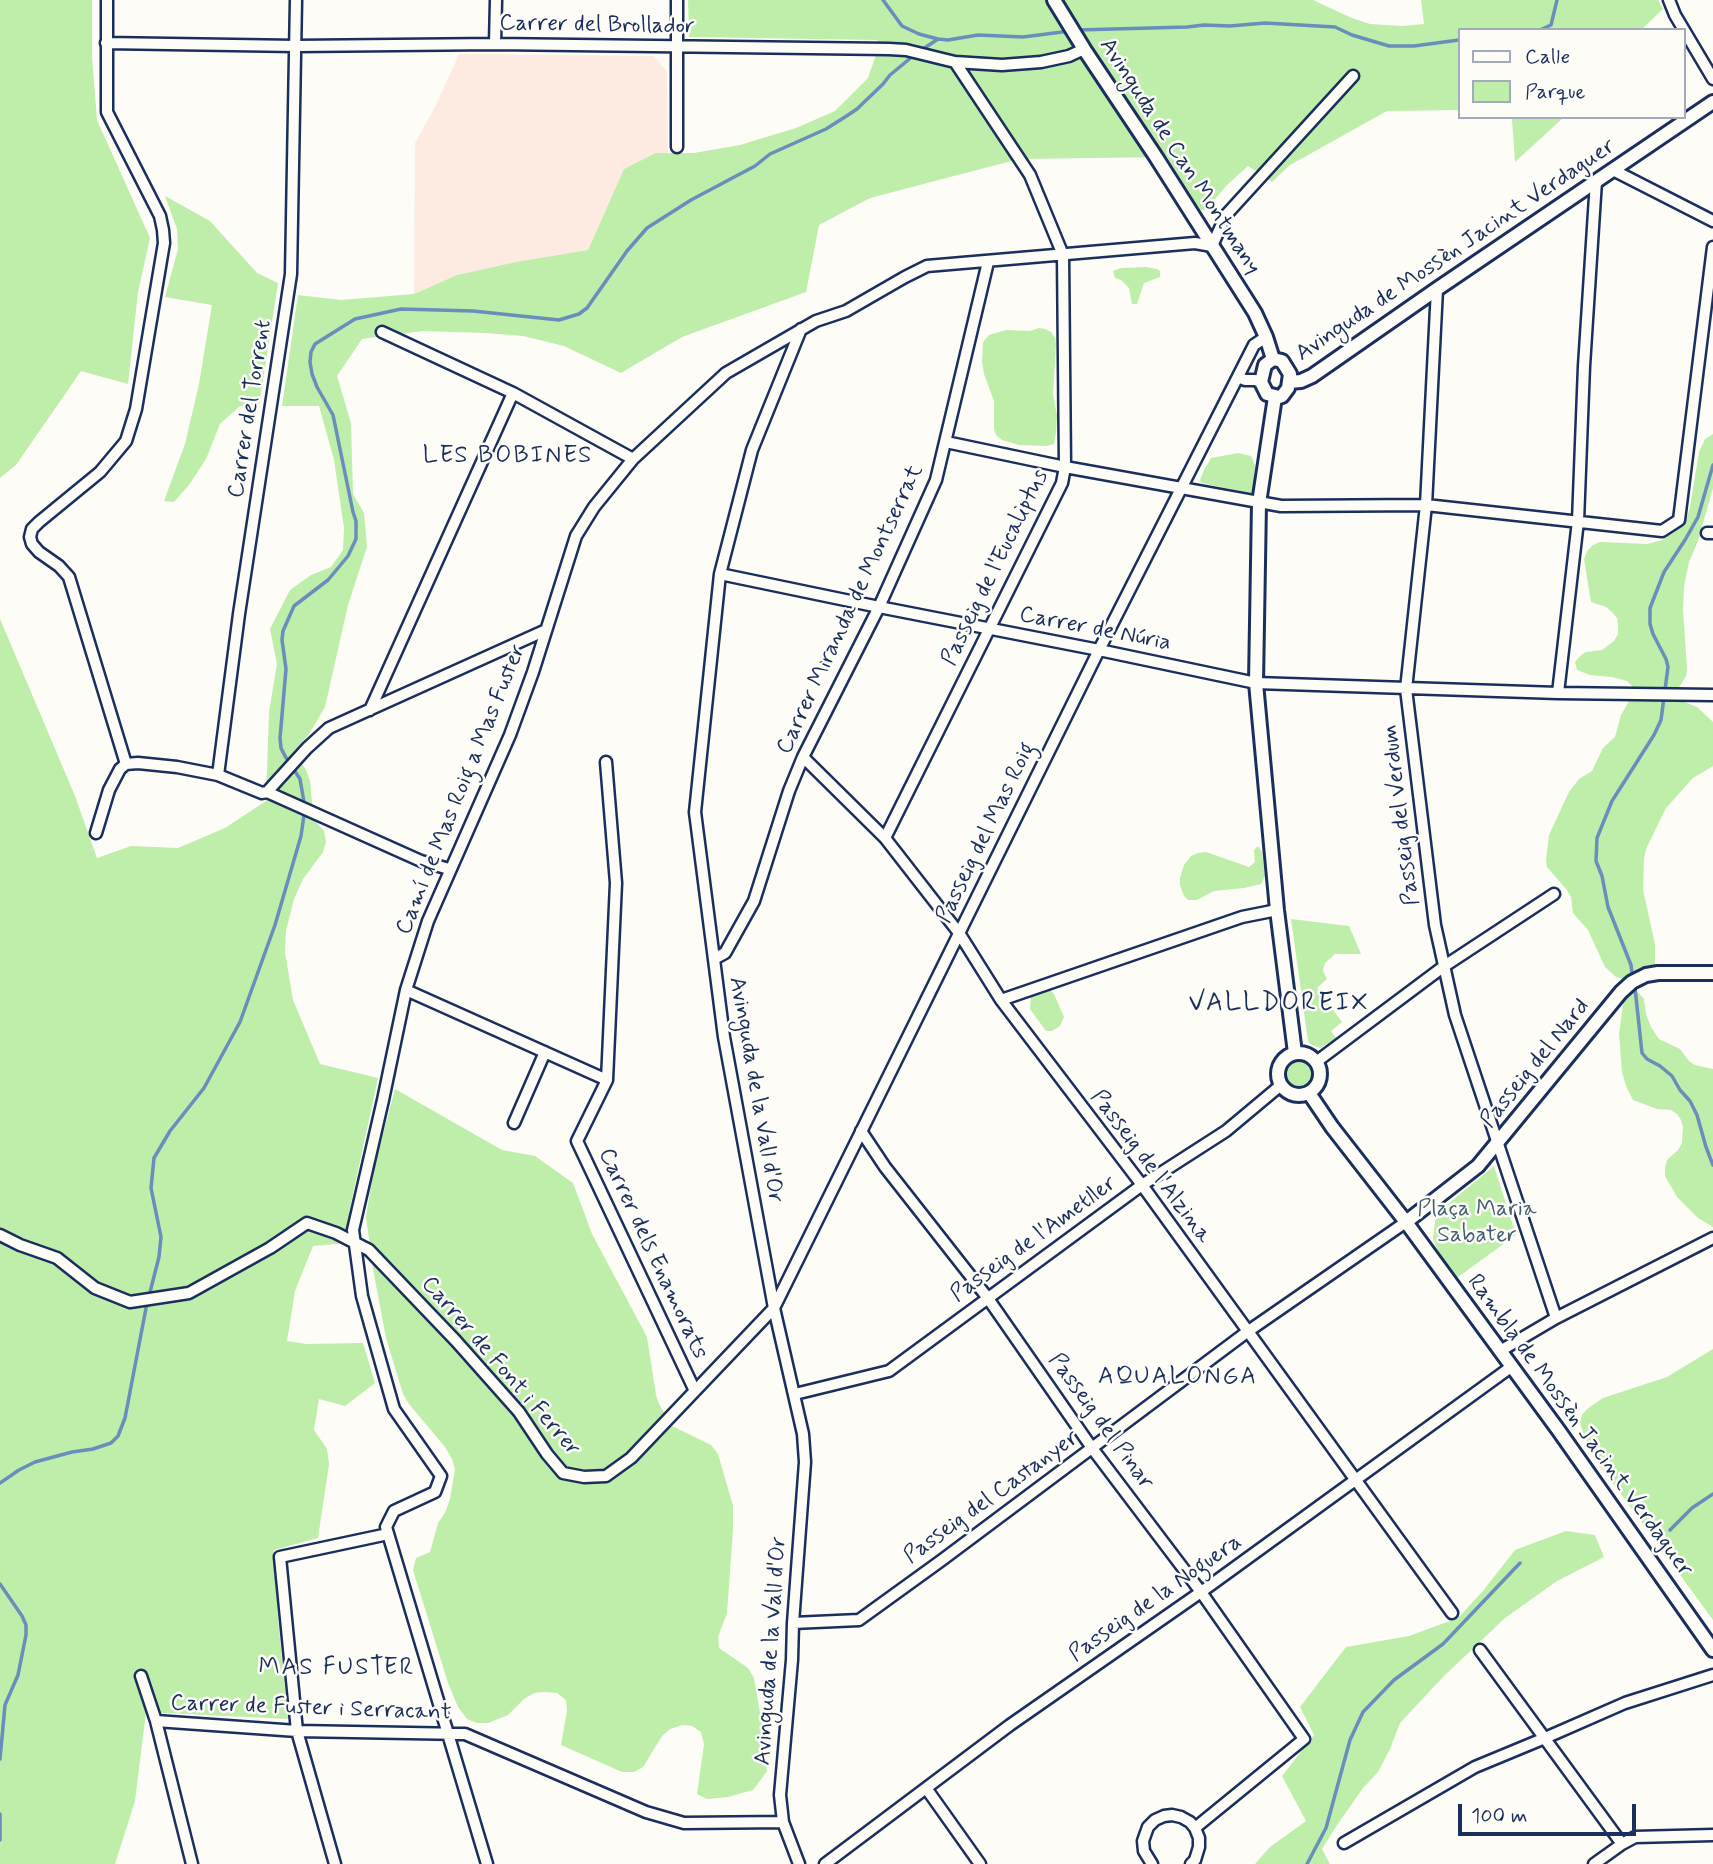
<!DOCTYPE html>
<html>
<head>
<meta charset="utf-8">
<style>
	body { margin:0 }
	#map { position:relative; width:1713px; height:1864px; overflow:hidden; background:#fdfcf7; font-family:Mynerve,sans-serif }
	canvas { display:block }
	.legend { position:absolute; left:1458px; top:28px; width:228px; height:91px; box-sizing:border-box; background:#fdfcf7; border:2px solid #a3aaba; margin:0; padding:9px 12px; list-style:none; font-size:21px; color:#1b2f5e }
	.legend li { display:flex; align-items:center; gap:14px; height:35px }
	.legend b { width:35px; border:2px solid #a3aaba }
	.scale { position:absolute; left:1458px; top:1804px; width:178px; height:32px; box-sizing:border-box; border:4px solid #1b2f5e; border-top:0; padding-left:9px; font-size:21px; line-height:24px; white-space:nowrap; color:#1b2f5e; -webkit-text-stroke:5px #fdfcf7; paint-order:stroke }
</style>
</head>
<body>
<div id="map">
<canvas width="1713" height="1864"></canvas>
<ul class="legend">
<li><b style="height:9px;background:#fdfcf7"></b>Calle</li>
<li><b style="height:19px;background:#bfedaa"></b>Parque</li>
</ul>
<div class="scale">100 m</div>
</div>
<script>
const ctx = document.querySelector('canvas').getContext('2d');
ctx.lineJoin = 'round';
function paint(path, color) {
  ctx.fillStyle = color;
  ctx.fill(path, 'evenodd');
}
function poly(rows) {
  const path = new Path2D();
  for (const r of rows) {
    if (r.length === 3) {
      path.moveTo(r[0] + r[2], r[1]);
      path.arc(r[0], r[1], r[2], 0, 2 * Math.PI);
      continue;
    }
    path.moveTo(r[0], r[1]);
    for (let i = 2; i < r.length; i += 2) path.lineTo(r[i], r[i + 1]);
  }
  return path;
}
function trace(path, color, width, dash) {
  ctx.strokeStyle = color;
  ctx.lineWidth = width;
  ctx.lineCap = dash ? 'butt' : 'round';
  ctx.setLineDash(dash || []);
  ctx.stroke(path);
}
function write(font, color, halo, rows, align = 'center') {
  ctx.font = font + ' Mynerve,sans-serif';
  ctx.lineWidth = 5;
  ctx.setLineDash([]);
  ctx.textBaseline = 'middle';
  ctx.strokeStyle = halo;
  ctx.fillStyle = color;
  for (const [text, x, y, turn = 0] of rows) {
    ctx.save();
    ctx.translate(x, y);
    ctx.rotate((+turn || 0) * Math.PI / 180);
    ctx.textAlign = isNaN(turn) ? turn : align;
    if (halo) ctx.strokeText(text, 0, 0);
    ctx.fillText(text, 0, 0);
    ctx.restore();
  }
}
const built = poly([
	[459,54,654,56,667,72,668,153,656,154,624,169,588,250,516,262,457,275,414,294,415,143,435,107]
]);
const green = poly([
	[0,0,92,0,92,56,97,120,150,238,138,292,128,384,81,371,16,465,0,478],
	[688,0,1313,0,1352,18,1370,24,1402,26,1424,24,1421,0,1658,0,1663,9,1641,30,1459,30,1459,110,1387,111,1290,165,1272,182,1248,166,1226,186,1206,210,1199,210,1167,157,1019,159,870,198,819,225,806,292,682,337,621,373,564,346,523,336,485,333,423,331,362,339,337,376,351,423,353,494,364,513,367,547,348,605,325,707,309,734,294,751,306,770,310,781,313,813,317,823,324,831,326,842,323,852,303,879,294,899,286,931,285,952,293,1000,320,1064,378,1078,349,1212,348,1243,313,1246,295,1291,287,1341,306,1344,363,1343,375,1383,345,1406,319,1399,314,1430,327,1449,329,1464,318,1538,274,1550,278,1619,288,1719,146,1712,135,1801,115,1864,0,1864,0,619,75,796,97,858,131,846,178,848,225,828,266,801,269,712,277,664,270,629,290,590,311,575,331,567,343,550,344,528,334,460,319,406,282,406,298,295,341,300,414,294,457,275,516,262,588,250,624,169,656,153,694,153,740,145,796,128,835,111,868,78,877,52,877,40,689,37],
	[1508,117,1564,117,1515,162,1512,119],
	[165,196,210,221,257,273,278,283,259,406,240,406,220,424,206,459,189,485,174,502,164,501,185,444,199,384,212,305,165,297,178,249,177,229],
	[1146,267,1157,269,1160,271,1160,277,1144,283,1137,304,1132,304,1129,288,1121,280,1115,278,1113,271,1121,268],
	[1039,328,1045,329,1051,332,1055,338,1056,344,1053,394,1057,416,1056,432,1054,444,1047,446,1019,445,1002,440,996,435,994,429,994,401,984,374,982,362,983,342,989,335,1006,330,1030,331],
	[1713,434,1713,488,1698,541,1689,562,1684,586,1683,610,1687,669,1686,676,1678,689,1677,696,1682,701,1697,707,1713,722,1713,766,1693,778,1666,808,1646,849,1644,859,1643,890,1655,944,1655,966,1650,971,1630,979,1623,979,1616,977,1605,967,1588,930,1573,913,1571,897,1567,890,1547,867,1546,860,1549,835,1569,792,1579,779,1592,771,1603,748,1615,737,1621,715,1633,694,1632,686,1627,681,1612,677,1590,675,1577,670,1575,662,1580,656,1586,652,1602,650,1614,641,1618,634,1618,626,1617,618,1612,612,1606,607,1591,602,1584,559,1587,551,1593,545,1600,542,1647,544,1662,540,1681,527,1686,521,1690,507,1699,452,1705,439],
	[1238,453,1251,456,1253,460,1255,466,1253,491,1251,493,1201,483,1200,480,1204,470,1211,458],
	[1258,846,1262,852,1265,876,1261,884,1244,888,1214,891,1197,900,1188,900,1184,896,1180,885,1180,878,1184,865,1191,856,1198,853,1206,852,1249,867,1255,862,1254,850],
	[1291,919,1349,926,1361,954,1335,954,1325,963,1323,971,1327,979,1317,988,1342,1022,1331,1031,1336,1038,1320,1048,1310,1044,1308,1041],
	[1038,989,1049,989,1054,994,1064,1017,1060,1026,1052,1031,1046,1031,1030,1009,1031,994],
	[1632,991,1639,993,1644,999,1646,1014,1651,1027,1659,1039,1680,1049,1689,1061,1695,1065,1713,1069,1713,1227,1698,1218,1677,1197,1665,1176,1665,1168,1667,1160,1678,1150,1682,1143,1683,1127,1681,1120,1677,1114,1671,1110,1657,1109,1633,1100,1626,1086,1622,1072,1619,1034,1623,1004,1625,996],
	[1298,1074,14],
	[395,1089,502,1150,535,1156,573,1183,592,1234,647,1337,656,1395,659,1404,672,1426,711,1445,718,1454,733,1506,733,1529,727,1613,718,1637,719,1648,748,1668,754,1678,764,1736,767,1771,753,1790,728,1797,718,1798,707,1799,697,1794,704,1744,701,1732,692,1726,682,1725,670,1729,662,1736,643,1767,634,1772,622,1772,561,1745,567,1711,566,1700,557,1693,545,1692,534,1693,524,1699,508,1715,488,1723,477,1723,467,1719,458,1707,448,1683,413,1570,416,1558,430,1552,438,1523,445,1513,450,1499,455,1469,452,1459,445,1447,409,1404,403,1394,386,1338,373,1269,366,1217,374,1168],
	[1494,1166,1516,1235,1451,1282,1433,1239,1436,1214],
	[1713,1349,1713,1620,1602,1468,1585,1438,1580,1423,1582,1415,1587,1409,1603,1398,1667,1377],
	[1566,1531,1595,1535,1604,1557,1557,1581,1505,1618,1443,1677,1400,1723,1390,1749,1378,1772,1363,1788,1337,1825,1322,1849,1330,1864,1255,1864,1270,1847,1306,1821,1282,1776,1314,1735,1300,1707,1346,1647,1409,1636,1458,1618,1482,1592,1515,1550]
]);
const stream = poly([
	[883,0,902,26,919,34,938,39,948,40,978,35,1023,37,1070,31],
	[1077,30,1187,27,1204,25,1230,26,1265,23,1335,27,1352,35,1389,46,1414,46,1459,40],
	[1540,30,1551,25,1557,0],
	[920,51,938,39],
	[1632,974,1631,965,1608,907,1602,876,1596,861,1597,838,1612,801,1654,735,1661,720,1668,667,1666,659,1653,634,1650,624,1650,608,1664,572,1685,540,1698,517,1713,465],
	[1635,988,1642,1053,1647,1059,1660,1066,1672,1076,1680,1090,1690,1101,1697,1115,1706,1147,1713,1165],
	[149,1296,159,1257,161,1237,151,1188,154,1158,170,1131,204,1088,240,1022,275,925,301,836,305,808,300,779,285,756,281,748,280,738,286,669,282,640,283,631,294,606,328,580,348,556,356,539,356,521,353,512,333,415,317,387,312,374,310,362,311,352,315,344,355,319,401,309,473,311,559,320,579,314,587,308,627,251,647,228,691,200,755,166,770,154,826,129,845,117,857,109,883,84,890,75,913,56],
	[0,1483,19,1470,35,1462,72,1452,93,1449,111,1443,118,1436,125,1418,147,1303],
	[1670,1530,1692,1508,1713,1494],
	[0,1584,22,1616,26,1625,26,1635,18,1675,5,1705,0,1759],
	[0,1814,0,1840],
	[1307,1864,1326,1828,1350,1740,1363,1712,1394,1680,1443,1644,1520,1563]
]);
const minor = poly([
	[107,0,107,112,160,216,163,230,164,243,136,409,126,441,100,472,39,522,32,529,30,537,32,544,39,552,59,566,69,577,126,764],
	[1669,0,1675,15,1713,79],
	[106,43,296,46,495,44,889,49,906,50,955,62,1002,65,1041,62,1069,56,1084,49],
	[495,44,496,0],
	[677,147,677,0],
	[1613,170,1713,221],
	[1437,289,1426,505,1406,689,1435,925,1455,1015,1556,1318],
	[382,332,513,393,633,459],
	[1238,377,1245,380,1255,380,1261,382],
	[946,442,1065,467,1281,506,1426,505,1662,531,1679,520,1713,247],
	[1707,533,1713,533],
	[720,574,879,607,1099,650,1256,683,1558,693,1713,695],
	[1558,693,1578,521,1584,366,1596,181],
	[370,710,513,393],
	[803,757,885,838,959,933,1001,1000,1142,1185,1452,1613],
	[606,762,616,883,607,1080,577,1141,695,1391],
	[126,764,138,763,177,767,218,775,262,793,267,792,421,861,449,869],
	[218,775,239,614,291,274,296,0],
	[267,792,307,748,329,728,546,630],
	[96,833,109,790,120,769,126,764],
	[885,838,1062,483,1065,467,1063,255,1030,175,955,62],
	[714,959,725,953,754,901,789,791,803,757,879,607,936,480,988,262],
	[406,990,607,1080],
	[1001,1000,1242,917,1277,910],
	[1316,1062,1443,967,1554,894],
	[514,1123,545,1052],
	[861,1131,885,1167,987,1297,1092,1448,1201,1592,1304,1739,1195,1828],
	[0,1235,20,1245,57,1258,95,1288,130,1302,189,1293,270,1248,307,1223,336,1233,369,1250,456,1341,519,1412,547,1454,563,1473,584,1477,606,1476,631,1458,774,1308,1099,650,1254,345,1266,337],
	[1500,1351,1556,1318,1713,1238],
	[795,1394,889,1371,1142,1185,1226,1131,1281,1085],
	[793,1623,859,1620,942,1560,1247,1332,1406,1222],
	[1480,1650,1622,1844],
	[141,1676,156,1721,192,1864],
	[156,1721,297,1731,465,1734,646,1812,684,1823,783,1822],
	[926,1788,980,1864],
	[1344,1843,1475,1767,1545,1738,1625,1703,1713,1675],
	[335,1864,297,1731,280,1557,388,1534],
	[487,1864,386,1527,394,1511,435,1492,441,1476,394,1409,362,1296,353,1230,383,1100,406,990,428,921,510,735,533,672,576,536,594,507,633,459,726,373,816,321,846,311,905,277,927,266,1195,243,1212,246,1226,215,1353,76],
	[799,1864,783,1822,780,1795,792,1660,793,1623,805,1462,803,1434,774,1308,724,1037,695,812,720,574,752,450,801,329],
	[825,1864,1010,1725,1201,1592,1511,1367],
	[1152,1864,1144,1851,1143,1841,1148,1827,1155,1820,1164,1816,1172,1815,1181,1817,1190,1822,1195,1828,1199,1838,1199,1847,1195,1860,1191,1864],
	[1594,1864,1622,1844,1635,1837,1713,1835]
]);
const tertiary = poly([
	[1054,0,1084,49,1156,157,1255,313,1266,337,1273,359],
	[1273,359,1282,361,1290,374,1288,388,1282,396,1279,397,1267,394,1261,382,1265,365,1273,359],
	[1289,382,1301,381,1312,376,1437,289,1713,102],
	[1275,397,1259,503,1256,683,1277,910,1295,1053],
	[1299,1074,21],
	[1309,1093,1332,1127,1406,1222,1559,1431,1713,1650],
	[1406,1222,1478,1166,1621,992,1632,982,1646,975,1658,973,1713,973]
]);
const streetNames = [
	["Carrer del Brollador",597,26,1],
	["Avinguda de Can Montmany",1179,157,57],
	["Avinguda de Mossèn Jacint Verdaguer",1456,251,-34],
	["Carrer del Torrent",251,409,-81],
	["Passeig de l'Eucaliptus",996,568,-64],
	["Carrer Miranda de Montserrat",851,610,-65],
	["Carrer de Núria",1095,630,11],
	["Camí de Mas Roig a Mas Fuster",462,790,-68],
	["Passeig del Verdum",1402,815,-97],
	["Passeig del Mas Roig",987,833,-64],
	["Passeig del Nard",1536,1064,-51],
	["Avinguda de la Vall d'Or",755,1090,80],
	["Passeig de l'Alzina",1150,1167,53],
	["Passeig de l'Ametller",1034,1240,-36],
	["Carrer dels Enamorats",652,1254,65],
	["Carrer de Font i Ferrer",500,1367,49],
	["Passeig del Pinar",1100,1422,54],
	["Rambla de Mossèn Jacint Verdaguer",1579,1426,54],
	["Passeig del Castanyer",992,1498,-36],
	["Passeig de la Noguera",1156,1599,-35],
	["Avinguda de la Vall d'Or",772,1651,-86],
	["Carrer de Fuster i Serracant",311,1709,2]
];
const parkNames = [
	["Plaça Maria",1477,1210],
	["Sabater",1477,1236]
];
const neighbourhoodNames = [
	["LES BOBINES",508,457],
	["AQUALONGA",1178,1378],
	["MAS FUSTER",337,1669]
];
const quarterNames = [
	["VALLDOREIX",1279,1005]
];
paint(built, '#fdebe2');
paint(green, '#bfedaa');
trace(stream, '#6a8ebc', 3.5);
trace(minor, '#1b2f5e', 15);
trace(tertiary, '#1b2f5e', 18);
trace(minor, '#fdfcf7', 10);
trace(tertiary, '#fdfcf7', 12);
write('23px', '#1b2f5e', '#fdfcf7', streetNames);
write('23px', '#445e71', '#fdfcf7', parkNames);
ctx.letterSpacing = '2px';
write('24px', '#1b2f5e', '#fdfcf7', neighbourhoodNames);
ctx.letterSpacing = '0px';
ctx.letterSpacing = '2px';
write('26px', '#1b2f5e', '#fdfcf7', quarterNames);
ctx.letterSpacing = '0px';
</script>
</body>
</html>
